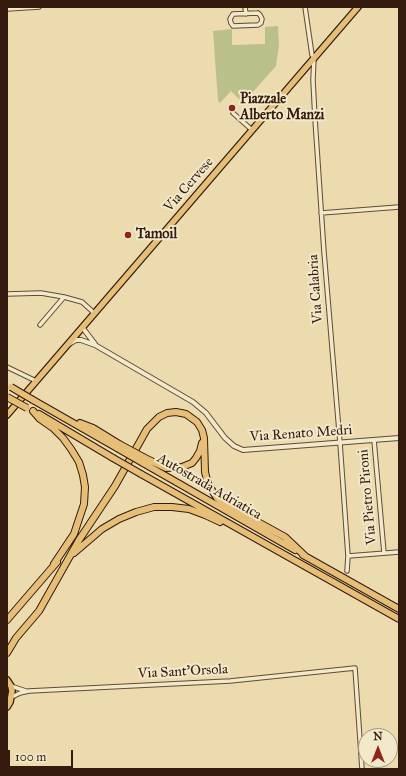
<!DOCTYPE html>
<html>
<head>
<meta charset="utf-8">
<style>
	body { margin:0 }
	#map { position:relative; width:406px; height:776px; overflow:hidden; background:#ebdbae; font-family:"IM FELL Great Primer",serif }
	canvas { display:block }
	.frame { position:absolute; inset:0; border:8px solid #341b0d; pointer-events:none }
	.north { position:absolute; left:358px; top:728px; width:40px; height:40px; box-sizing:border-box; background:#f2e8ca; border:1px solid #a6967e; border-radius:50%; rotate:0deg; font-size:11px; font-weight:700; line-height:16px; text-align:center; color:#341b0d }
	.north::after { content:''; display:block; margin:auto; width:14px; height:18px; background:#8f2418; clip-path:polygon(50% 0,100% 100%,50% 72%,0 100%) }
	.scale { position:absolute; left:8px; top:750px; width:65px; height:18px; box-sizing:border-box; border:2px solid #341b0d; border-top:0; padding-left:5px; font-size:12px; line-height:14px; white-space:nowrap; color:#341b0d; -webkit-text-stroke:3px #f2e8ca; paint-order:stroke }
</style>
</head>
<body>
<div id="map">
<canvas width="406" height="776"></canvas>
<div class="frame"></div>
<div class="north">N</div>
<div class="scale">100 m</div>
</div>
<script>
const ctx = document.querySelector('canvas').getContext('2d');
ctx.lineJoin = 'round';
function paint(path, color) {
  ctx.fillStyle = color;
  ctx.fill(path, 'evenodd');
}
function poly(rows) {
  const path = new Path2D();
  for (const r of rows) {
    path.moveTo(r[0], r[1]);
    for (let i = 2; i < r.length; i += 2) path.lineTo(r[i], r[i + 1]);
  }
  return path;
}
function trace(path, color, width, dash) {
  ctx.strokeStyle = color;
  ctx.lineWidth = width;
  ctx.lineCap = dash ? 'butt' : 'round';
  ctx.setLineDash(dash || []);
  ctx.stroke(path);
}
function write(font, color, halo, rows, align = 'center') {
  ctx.font = font + ' "IM FELL Great Primer",serif';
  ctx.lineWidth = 4;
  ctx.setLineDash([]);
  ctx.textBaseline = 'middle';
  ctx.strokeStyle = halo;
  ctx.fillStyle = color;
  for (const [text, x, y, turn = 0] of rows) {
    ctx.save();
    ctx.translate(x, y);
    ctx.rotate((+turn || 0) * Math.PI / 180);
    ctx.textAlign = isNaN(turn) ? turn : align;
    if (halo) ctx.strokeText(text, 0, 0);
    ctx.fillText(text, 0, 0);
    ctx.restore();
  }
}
const green = poly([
	[278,26,279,45,276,66,243,103,231,91,220,103,218,101,213,31,232,29,232,45,265,44,265,27]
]);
const minor = poly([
	[245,7,246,14],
	[305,7,312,55,314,57,313,80,315,119,324,252,340,443,348,556,347,571],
	[7,9,39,7],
	[258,13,260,15,262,19,261,23,258,25,233,26,231,23,230,19,233,14,258,13],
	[233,113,252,130],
	[321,213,399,207],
	[7,294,41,293,64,297,82,302,92,311,93,314],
	[40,325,64,297],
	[7,367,36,381],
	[374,440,384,553],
	[348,556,399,552],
	[11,686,26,691],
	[12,697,20,693,29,691,230,681,355,668,362,769]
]);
const tertiary = poly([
	[82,327,95,344],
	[69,344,76,340,81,340,95,345,193,402,206,413,225,438,234,446,243,450,399,438]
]);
const primary = poly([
	[7,415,358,7],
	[7,680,11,686,12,691,10,702,7,707]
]);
const motorway = poly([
	[33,400,117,448],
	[33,411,40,419,53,428,63,438,71,449,79,462,83,475,85,487,84,504,74,534,54,564],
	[39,414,113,458],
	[80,423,93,428,119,444],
	[145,458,166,468,182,467,192,463,196,458,200,451,202,443],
	[143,463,295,550],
	[141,474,399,619],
	[74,553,102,529,119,519,136,512,154,507,172,507,189,509,205,515,220,522],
	[303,555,399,609],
	[7,620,57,562],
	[7,653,16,638,39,611,79,540,115,486,147,429,159,417,167,413,176,412,186,414,197,422,202,430,204,438,205,472,208,484,217,498,225,504,285,537,305,556]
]);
const motorwayBridge = poly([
	[11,387,33,400],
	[7,397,27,408],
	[119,444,145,458],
	[117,448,143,463],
	[113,458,141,474]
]);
const markers = [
	[232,108,4,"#8f2418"],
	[128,235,4,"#8f2418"]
];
const poiNames = [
	["Piazzale",240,100],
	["Alberto Manzi",240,116],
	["Tamoil",136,235]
];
const streetNames = [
	["Via Cervese",189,185,-49],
	["Via Calabria",316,289,-94],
	["Via Renato Medri",301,434,-4],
	["Autostrada Adriatica",209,487,30],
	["Via Pietro Pironi",368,497,-95],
	["Via Sant'Orsola",183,672,-3]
];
paint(green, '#bac089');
trace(minor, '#624b35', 5.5);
trace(tertiary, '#624b35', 6);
trace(primary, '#341b0d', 8);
trace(motorway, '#341b0d', 8);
trace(minor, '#f2e8ca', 3.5);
trace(tertiary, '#f2e8ca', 4);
trace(primary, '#e6be77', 5.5);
trace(motorway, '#e6be77', 6);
trace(motorwayBridge, '#341b0d', 8, []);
trace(motorwayBridge, '#e6be77', 6);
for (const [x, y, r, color] of markers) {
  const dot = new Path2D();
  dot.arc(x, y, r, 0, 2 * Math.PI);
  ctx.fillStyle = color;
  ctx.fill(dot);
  trace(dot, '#f2e8ca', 1.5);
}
write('bold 14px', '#341b0d', '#f2e8ca', poiNames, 'left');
write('14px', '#341b0d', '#f2e8ca', streetNames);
</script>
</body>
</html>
